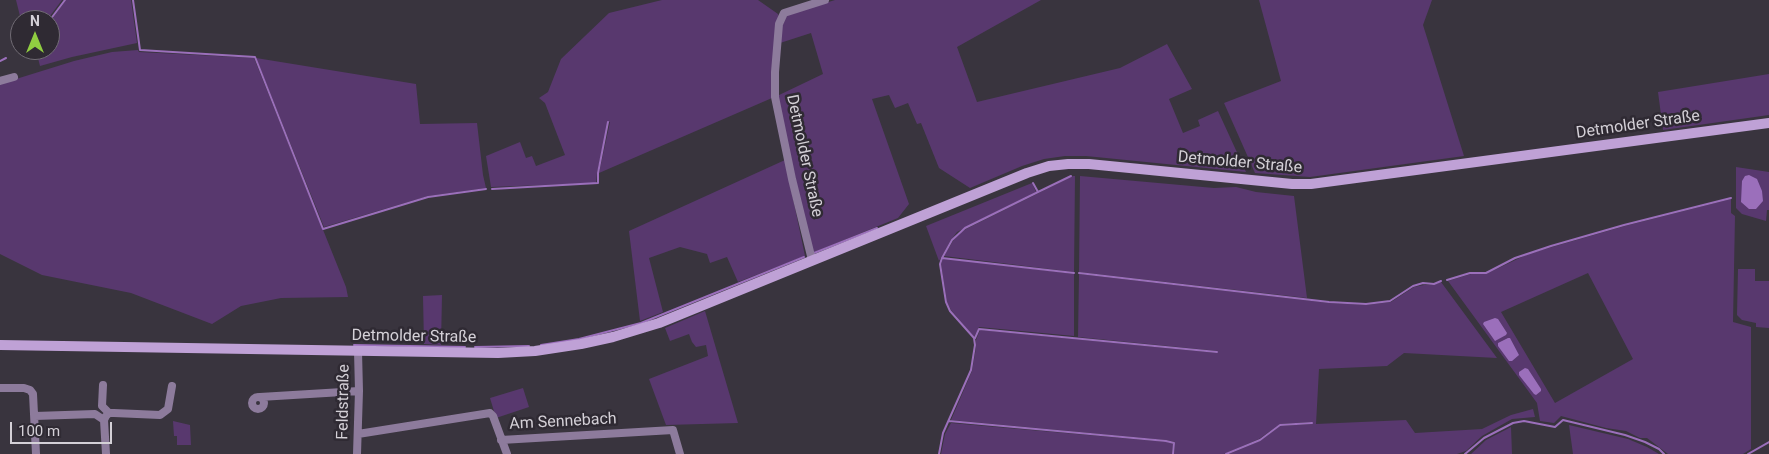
<!DOCTYPE html>
<html>
<head>
<meta charset="utf-8">
<style>
	body { margin:0 }
	#map { position:relative; width:1769px; height:454px; overflow:hidden; background:#39343e; font-family:Roboto,sans-serif }
	canvas { display:block }
	.north { position:absolute; left:10px; top:10px; width:50px; height:50px; box-sizing:border-box; background:#2f2a33; border:1px solid #716c75; border-radius:50%; rotate:0deg; font-size:14px; font-weight:700; line-height:20px; text-align:center; color:#d4d0d7 }
	.north::after { content:''; display:block; margin:auto; width:18px; height:22px; background:#90cd41; clip-path:polygon(50% 0,100% 100%,50% 72%,0 100%) }
	.scale { position:absolute; left:10px; top:422px; width:102px; height:22px; box-sizing:border-box; border:2px solid #d4d0d7; border-top:0; padding-left:6px; font-size:15px; line-height:18px; white-space:nowrap; color:#d4d0d7; -webkit-text-stroke:4px #2f2a33; paint-order:stroke }
</style>
</head>
<body>
<div id="map">
<canvas width="1769" height="454"></canvas>
<div class="north">N</div>
<div class="scale">100 m</div>
</div>
<script>
const ctx = document.querySelector('canvas').getContext('2d');
ctx.lineJoin = 'round';
function paint(path, color) {
  ctx.fillStyle = color;
  ctx.fill(path, 'evenodd');
}
function poly(rows) {
  const path = new Path2D();
  for (const r of rows) {
    if (r.length === 3) {
      path.moveTo(r[0] + r[2], r[1]);
      path.arc(r[0], r[1], r[2], 0, 2 * Math.PI);
      continue;
    }
    path.moveTo(r[0], r[1]);
    for (let i = 2; i < r.length; i += 2) path.lineTo(r[i], r[i + 1]);
  }
  return path;
}
function trace(path, color, width, dash) {
  ctx.strokeStyle = color;
  ctx.lineWidth = width;
  ctx.lineCap = dash ? 'butt' : 'round';
  ctx.setLineDash(dash || []);
  ctx.stroke(path);
}
function write(font, color, halo, rows, align = 'center') {
  ctx.font = font + ' Roboto,sans-serif';
  ctx.lineWidth = 5;
  ctx.setLineDash([]);
  ctx.textBaseline = 'middle';
  ctx.strokeStyle = halo;
  ctx.fillStyle = color;
  for (const [text, x, y, turn = 0] of rows) {
    ctx.save();
    ctx.translate(x, y);
    ctx.rotate((+turn || 0) * Math.PI / 180);
    ctx.textAlign = isNaN(turn) ? turn : align;
    if (halo) ctx.strokeText(text, 0, 0);
    ctx.fillText(text, 0, 0);
    ctx.restore();
  }
}
const green = poly([
	[16,0,62,0,47,20,21,20],
	[66,0,131,0,137,43,72,57,40,66,36,50,50,50,50,22],
	[662,0,758,0,778,14,779,17,772,98,599,173,610,122,608,122,597,173,596,183,491,187,486,156,520,142,526,158,532,156,536,166,565,155,545,103,539,98,548,92,561,59,609,13],
	[835,0,1041,0,957,47,977,102,1120,68,1167,44,1192,89,1169,99,1183,133,1200,126,1198,120,1218,111,1246,172,1086,156,1065,156,1044,159,1022,166,970,188,939,168,921,123,917,124,908,103,895,108,889,95,872,99,909,204,898,218,812,253,777,96,823,74,811,33,780,43,782,26,787,15],
	[1259,0,1432,0,1423,25,1464,156,1310,177,1255,173,1224,103,1281,81],
	[138,50,139,52,254,58,346,287,348,297,281,298,241,306,212,324,131,293,42,275,0,254,0,84,74,61,112,52],
	[256,58,416,84,420,124,477,123,483,175,486,188,428,196,324,227],
	[1769,74,1769,115,1663,130,1658,92],
	[785,160,805,256,738,282,727,257,710,263,707,254,680,247,649,258,663,312,640,321,629,231],
	[1736,167,1769,172,1769,210,1767,210,1766,221,1742,214,1736,208],
	[1073,176,1075,176,1074,272,944,256,953,241,958,234,966,229],
	[1080,176,1214,188,1236,187,1256,192,1294,196,1307,298,1079,272],
	[1032,183,1036,192,957,232,951,240,939,261,926,226],
	[1731,199,1731,213,1735,216,1733,322,1751,327,1751,449,1743,454,1668,454,1647,438,1640,438,1626,431,1606,428,1561,416,1554,423,1540,421,1537,403,1448,281,1471,274,1486,274,1528,254,1625,226],
	[1588,273,1633,359,1555,403,1501,312],
	[943,258,1074,274,1074,336,979,327,974,337,951,310,947,302,941,264],
	[1738,269,1755,269,1755,281,1769,281,1769,328,1756,327,1756,323,1742,320,1737,315],
	[1079,274,1329,303,1366,305,1391,302,1414,287,1424,285,1434,285,1441,282,1497,358,1404,353,1387,366,1319,369,1316,424,1406,420,1415,433,1482,429,1511,415,1533,409,1535,417,1512,419,1482,436,1466,451,1457,454,1229,454,1260,441,1280,426,1312,424,1311,422,1280,424,1259,439,1224,454,1174,454,1175,442,1166,440,951,420,972,371,976,348,976,340,980,330,1217,353,1218,351,1078,337],
	[442,295,441,345,424,344,423,296],
	[705,311,738,423,666,425,649,379,708,356,706,345,696,347,692,342,689,334,670,341,665,328],
	[523,388,529,407,496,418,490,398],
	[173,421,190,425,191,445,177,445,177,436,174,436],
	[951,423,1167,442,1173,444,1172,454,941,454,945,434],
	[1569,425,1628,439,1647,447,1659,454,1573,454],
	[1511,427,1512,454,1471,454,1486,440]
]);
const water = poly([
	[1749,175,1757,179,1762,191,1763,201,1756,209,1749,209,1741,202,1742,181,1745,176],
	[1495,318,1498,319,1507,333,1506,335,1495,341,1483,324,1484,322],
	[1508,338,1510,338,1519,355,1512,361,1509,361,1498,346,1498,343],
	[1525,368,1528,369,1541,389,1541,391,1536,395,1534,394,1519,375,1519,372]
]);
const stream = poly([
	[133,0,140,50,255,57,323,229,428,197,486,189],
	[50,20,65,0],
	[0,61,6,58],
	[492,189,598,183,598,173,608,122],
	[1038,192,1071,176],
	[814,253,877,228],
	[942,258,952,240,965,228,1038,192,1033,183],
	[1079,273,1329,302,1366,304,1390,301,1413,286,1423,283,1434,284,1441,281],
	[1447,280,1470,273,1486,273,1515,258,1551,246,1624,225,1731,198],
	[975,338,979,329,1217,352],
	[354,345,465,347],
	[541,345,579,339,641,323,804,257],
	[475,347,529,346],
	[949,421,1166,441,1174,443,1173,454],
	[939,454,943,433,971,370,975,345,974,338,950,311,946,302,940,264,942,258,1074,273],
	[1226,454,1260,440,1280,425,1312,423],
	[1465,454,1484,438,1513,423,1524,421,1555,427,1563,420,1625,435,1645,442,1659,449,1664,454],
	[1748,454,1769,442]
]);
const minor = poly([
	[0,81,14,77],
	[812,260,792,179,775,97,775,72,779,24,784,13,825,0],
	[103,385,102,406,109,413],
	[0,388,24,388,30,390,33,394,36,454],
	[258,403,6],
	[260,397,359,391],
	[35,416,95,414,104,420],
	[358,434,490,413,493,416,507,454],
	[501,440,673,430,680,454],
	[106,454,104,420,106,416,109,413,114,413,160,415,168,409,172,386],
	[357,454,359,391,358,351]
]);
const secondary = poly([
	[0,345,498,353,535,351,581,344,613,337,659,323,1027,173,1049,166,1068,164,1089,164,1292,184,1311,184,1769,123]
]);
const streetNames = [
	["Detmolder Straße",1638,125,-8],
	["Detmolder Straße",804,156,78],
	["Detmolder Straße",1240,163,5],
	["Detmolder Straße",414,337,1],
	["Feldstraße",344,402,-89],
	["Am Sennebach",563,422,-3]
];
paint(green, '#58386e');
paint(water, '#9b6fbb');
trace(stream, '#9b6fbb', 2);
trace(minor, '#8d7b9c', 8);
trace(secondary, '#bfa1d6', 10);
write('16px', '#d4d0d7', '#2f2a33', streetNames);
</script>
</body>
</html>
